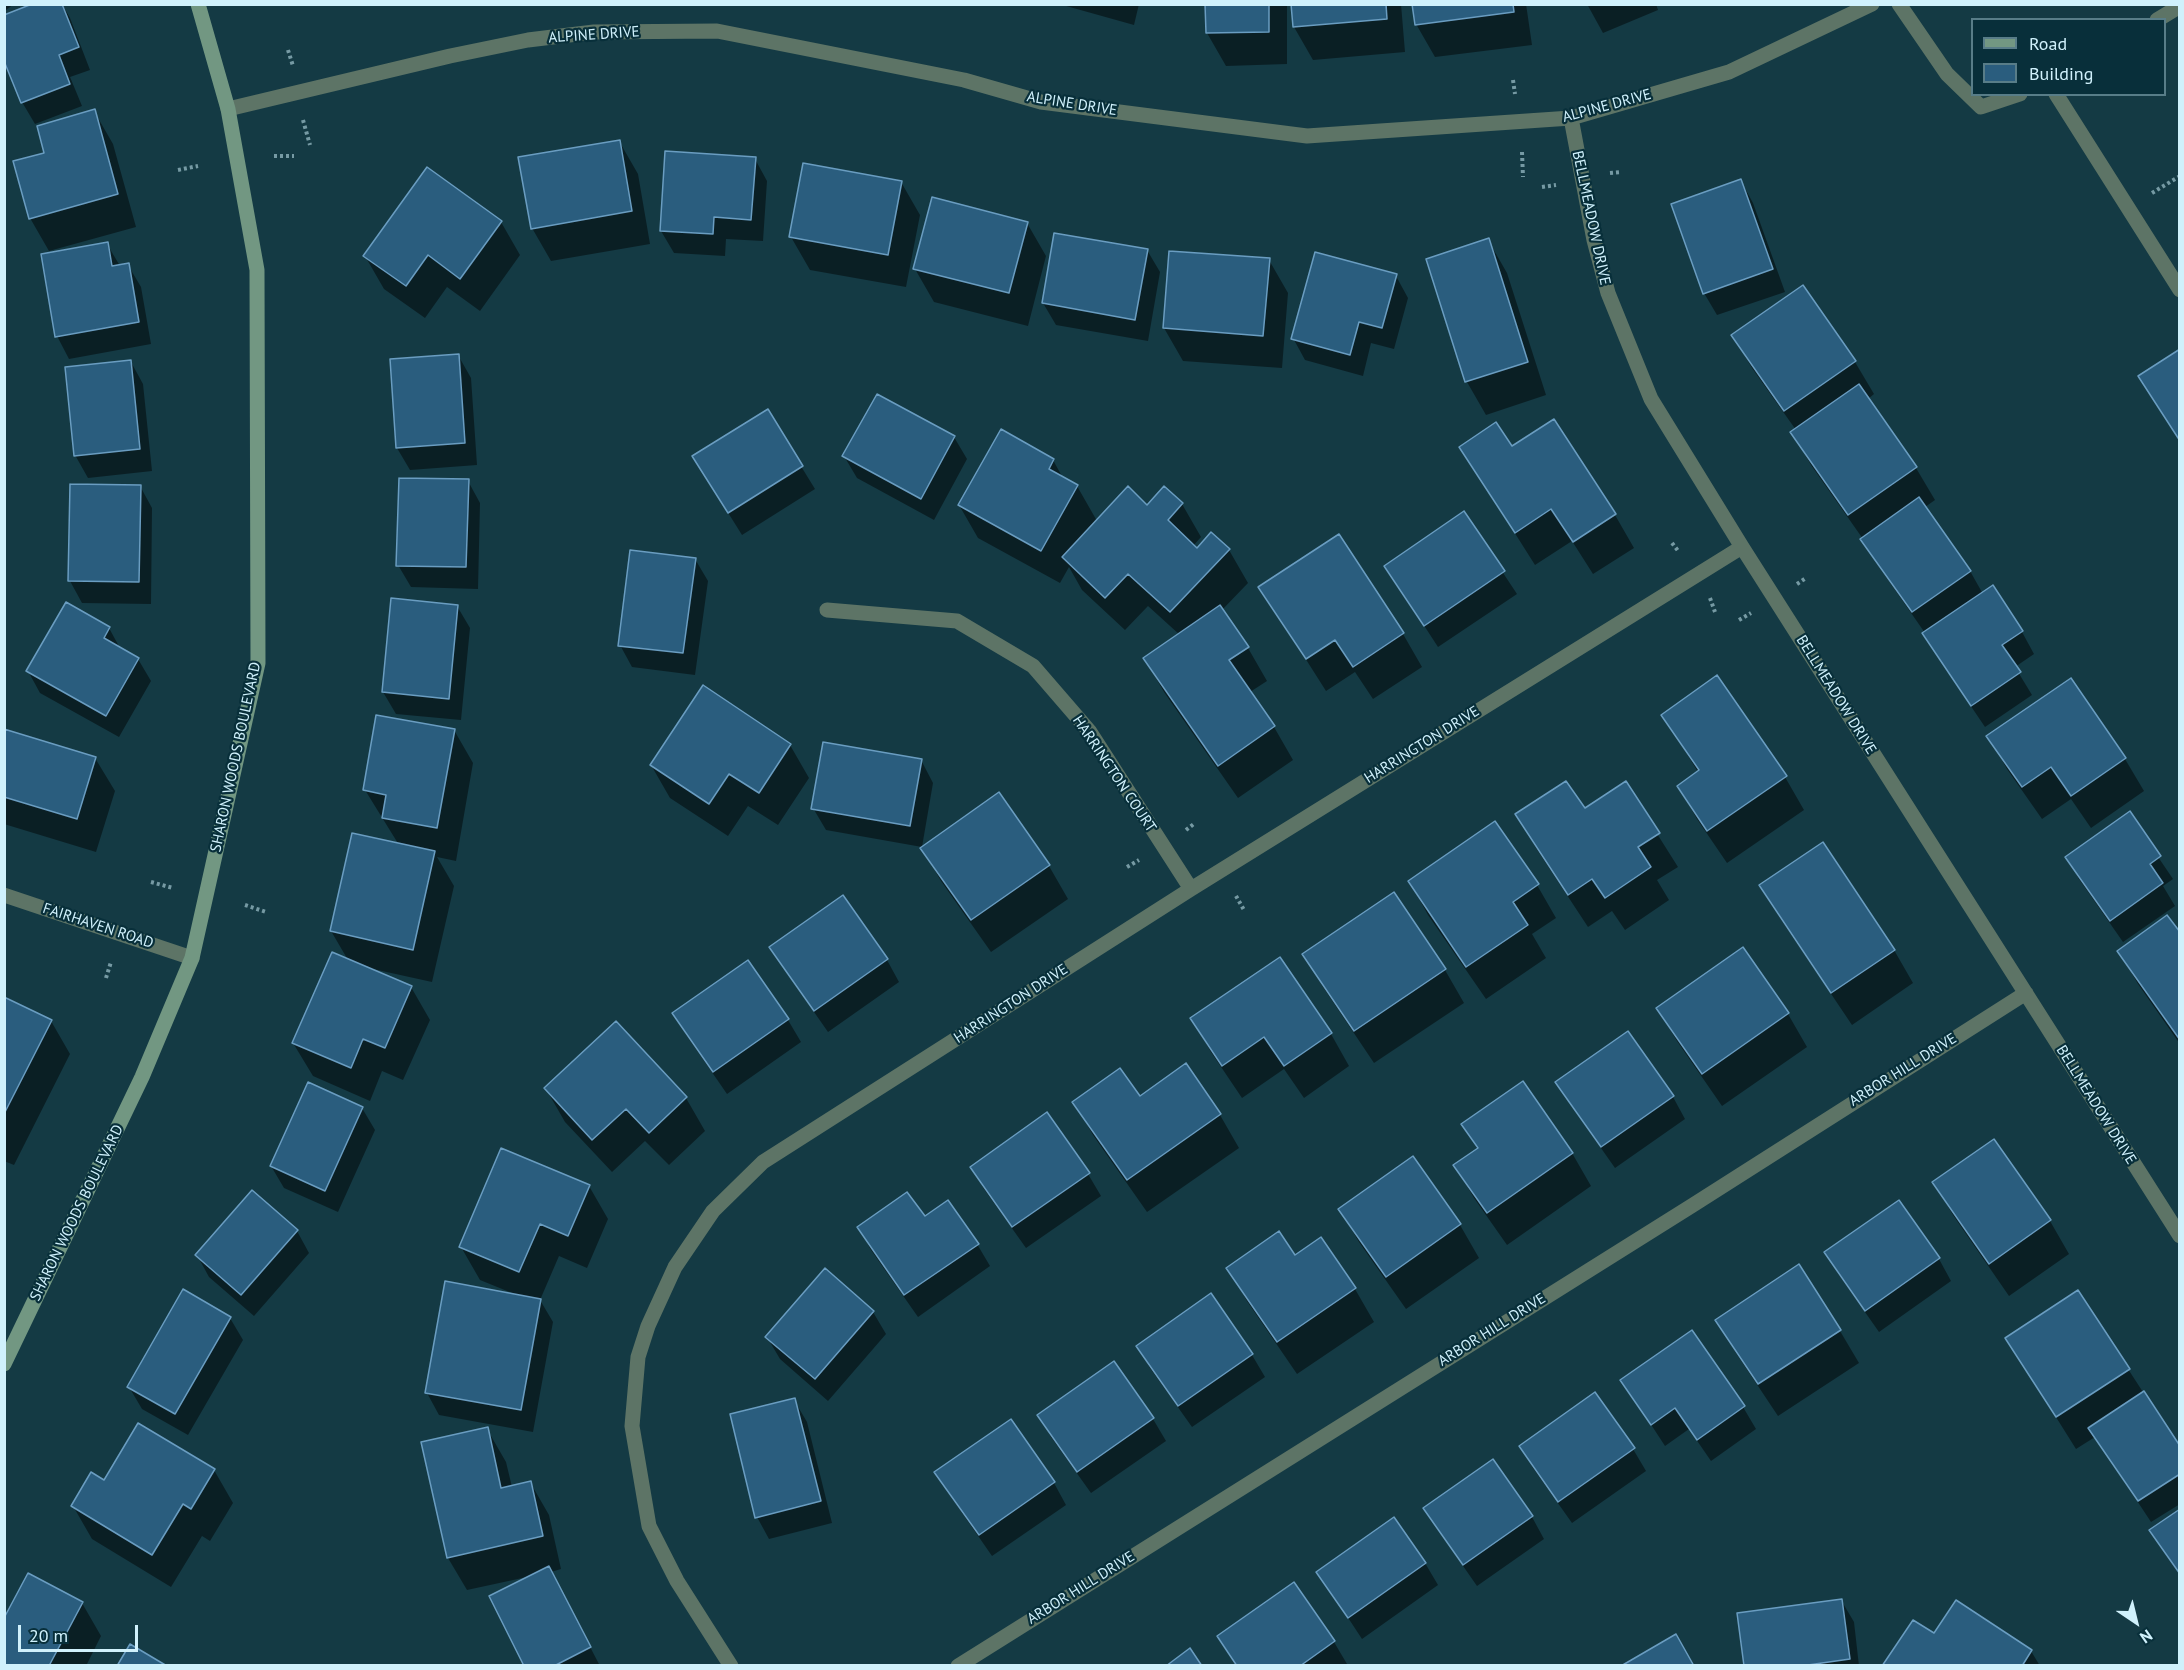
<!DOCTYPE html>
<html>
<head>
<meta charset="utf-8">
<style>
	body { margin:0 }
	#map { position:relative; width:2184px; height:1670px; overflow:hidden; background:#143a44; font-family:"PT Sans",sans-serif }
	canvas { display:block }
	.frame { position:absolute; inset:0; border:6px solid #d0f1fc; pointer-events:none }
	.legend { position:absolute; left:1971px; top:18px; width:195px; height:78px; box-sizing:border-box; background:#082f3a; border:2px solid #587d88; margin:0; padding:8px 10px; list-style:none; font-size:18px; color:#d0f1fc }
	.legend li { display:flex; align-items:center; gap:12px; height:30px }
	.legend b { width:30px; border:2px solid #587d88 }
	.north { position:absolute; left:2106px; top:1592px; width:60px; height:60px; -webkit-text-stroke:4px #082f3a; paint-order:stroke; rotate:145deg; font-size:16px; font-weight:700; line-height:24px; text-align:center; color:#d0f1fc }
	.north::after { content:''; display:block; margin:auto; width:21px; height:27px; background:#d0f1fc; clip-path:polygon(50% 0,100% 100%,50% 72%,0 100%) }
	.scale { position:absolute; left:18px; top:1625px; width:120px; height:27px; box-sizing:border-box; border:3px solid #d0f1fc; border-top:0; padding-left:8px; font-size:18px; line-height:21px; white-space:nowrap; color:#d0f1fc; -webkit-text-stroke:4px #082f3a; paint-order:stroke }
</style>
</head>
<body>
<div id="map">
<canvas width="2184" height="1670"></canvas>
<div class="frame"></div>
<ul class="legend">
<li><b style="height:8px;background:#729782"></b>Road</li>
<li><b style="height:16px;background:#2a5d7e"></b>Building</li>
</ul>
<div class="north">N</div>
<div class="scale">20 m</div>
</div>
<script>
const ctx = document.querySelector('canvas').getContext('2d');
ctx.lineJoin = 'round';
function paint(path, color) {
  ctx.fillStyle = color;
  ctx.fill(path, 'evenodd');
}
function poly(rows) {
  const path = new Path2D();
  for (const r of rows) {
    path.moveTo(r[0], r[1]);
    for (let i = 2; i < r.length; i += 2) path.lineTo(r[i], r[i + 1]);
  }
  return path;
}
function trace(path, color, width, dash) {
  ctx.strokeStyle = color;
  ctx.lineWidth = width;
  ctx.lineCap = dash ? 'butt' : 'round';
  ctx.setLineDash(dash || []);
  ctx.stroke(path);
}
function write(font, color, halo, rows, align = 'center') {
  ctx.font = font + ' "PT Sans",sans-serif';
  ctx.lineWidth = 4.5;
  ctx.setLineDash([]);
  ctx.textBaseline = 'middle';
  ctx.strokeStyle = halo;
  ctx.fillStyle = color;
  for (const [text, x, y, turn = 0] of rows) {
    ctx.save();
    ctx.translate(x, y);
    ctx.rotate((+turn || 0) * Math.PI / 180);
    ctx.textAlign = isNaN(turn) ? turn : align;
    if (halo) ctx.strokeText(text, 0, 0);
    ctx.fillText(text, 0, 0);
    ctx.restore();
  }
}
const shadow = poly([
	[4,4,14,4,6,10],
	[36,4,62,4,70,18,90,70,70,77,82,106,35,124,22,102],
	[1059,4,1139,4,1134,25],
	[1207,4,1287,4,1287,64,1226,66,1207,33],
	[1293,4,1401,4,1405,52,1313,60,1294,27],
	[1414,4,1526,4,1532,45,1435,57,1416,24],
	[1587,4,1656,4,1658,10,1603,33],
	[94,111,113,144,136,227,49,251,30,218,46,154],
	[619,141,638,174,650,244,551,261,532,228],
	[755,159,767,181,763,241,726,239,725,256,674,253,661,231],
	[1741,181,1753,203,1785,292,1717,315,1704,293],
	[901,182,920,215,906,287,810,270,791,237],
	[501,222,520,255,480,311,447,287,425,318,384,289,365,256],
	[1027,223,1046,256,1028,326,934,302,915,269],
	[1488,240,1507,273,1546,395,1486,415,1467,382,1428,260],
	[107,244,120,266,128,265,141,287,151,344,69,359,57,336],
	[1147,250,1160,272,1148,341,1056,325,1043,303],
	[1269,260,1288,293,1282,368,1183,361,1164,328],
	[1396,276,1408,298,1394,349,1371,343,1363,376,1305,360,1293,338],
	[1733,336,1855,362,1874,394,1868,399,1916,468,1935,500,1925,507,1970,571,1983,594,2022,632,2034,654,2015,667,2032,695,1985,727,1937,656,1925,633,1875,561,1863,539,1811,465,1792,432,1796,430,1752,368],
	[2180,351,2180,442,2140,376],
	[458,355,471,378,477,465,410,470,397,448],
	[131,362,143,384,152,471,88,478,75,455],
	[767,411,815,489,742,535,707,479],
	[1553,421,1615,515,1634,548,1593,574,1572,541,1535,565,1461,448,1511,448],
	[954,437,967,459,934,520,857,478,844,456],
	[1053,460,1064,480,1077,486,1097,521,1147,507,1164,488,1182,504,1201,537,1193,546,1197,550,1229,550,1248,583,1222,610,1248,648,1267,681,1250,692,1274,727,1293,760,1238,798,1164,692,1145,659,1180,635,1148,606,1125,630,1082,590,1069,567,1060,583,978,538,959,505],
	[468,481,480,503,478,589,411,587,398,565],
	[140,486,152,508,151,604,82,603,70,581],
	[1464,514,1517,594,1438,647,1386,567],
	[1338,536,1403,634,1422,667,1373,699,1355,672,1326,691,1260,587],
	[695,559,708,581,695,675,632,667,620,645],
	[457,606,470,628,461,720,396,714,383,692],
	[109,628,121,650,138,659,151,681,119,737,40,693,28,671],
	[703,688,790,745,809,778,778,825,748,806,728,836,670,798,651,765],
	[1663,715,1785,777,1804,810,1727,863,1697,819,1678,786,1698,772],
	[4,730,95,758,115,791,96,852,4,824],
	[454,730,473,763,456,861,437,857,454,886,432,982,373,969,372,970,411,987,430,1020,403,1080,382,1071,370,1101,313,1076,293,1043,348,960,331,931,399,845,365,790],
	[1989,737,2125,759,2144,791,2091,828,2071,799,2042,819,2007,769],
	[921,760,933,783,922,847,826,830,813,808],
	[1625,783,1678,867,1657,880,1669,900,1625,930,1612,911,1588,927,1536,848,1517,815,1584,810],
	[2129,814,2173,879,2163,886,2175,906,2123,942,2079,879,2067,857],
	[922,848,1049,866,1068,899,991,952,941,881],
	[1410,882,1537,885,1556,918,1532,934,1546,958,1486,999,1428,915],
	[1761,885,1894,950,1913,983,1852,1025,1780,918],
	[1394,894,1445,970,1464,1003,1374,1063,1323,987,1304,954],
	[2180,935,2180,1044,2138,984,2119,951],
	[771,948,887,960,899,982,828,1032,784,969],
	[1743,950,1788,1014,1807,1047,1722,1106,1677,1041,1658,1009],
	[748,962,788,1020,801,1042,727,1094,687,1036,674,1014],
	[4,998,51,1021,70,1054,14,1165,4,1161],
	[1192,1019,1331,1034,1349,1066,1304,1098,1284,1069,1242,1098,1211,1052],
	[616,1023,686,1098,705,1131,669,1165,645,1141,612,1172,565,1122,546,1089],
	[1186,1065,1220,1115,1239,1148,1147,1212,1093,1135,1074,1102,1139,1098],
	[1557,1082,1673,1097,1685,1119,1615,1168,1570,1104],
	[362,1108,375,1130,338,1212,284,1188,271,1166],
	[1463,1125,1572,1153,1591,1186,1507,1245,1474,1198,1455,1165,1478,1150],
	[1993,1141,2050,1221,2069,1254,2009,1296,1953,1215,1934,1182],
	[1413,1158,1460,1225,1479,1258,1406,1309,1359,1242,1340,1210],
	[972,1167,1088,1174,1101,1196,1026,1248,984,1189],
	[589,1186,608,1219,587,1268,559,1256,540,1300,553,1322,533,1432,439,1415,427,1393,512,1293,480,1280,461,1247],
	[1899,1202,1939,1259,1951,1281,1879,1332,1839,1275,1826,1253],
	[924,1218,977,1244,990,1266,918,1317,871,1250,859,1228],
	[297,1231,309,1253,254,1316,209,1277,197,1255],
	[1321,1239,1355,1289,1374,1322,1297,1374,1247,1301,1228,1268,1295,1257],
	[873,1312,886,1334,828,1401,780,1359,767,1337],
	[230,1318,243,1340,188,1435,142,1409,129,1387],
	[1717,1320,1840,1331,1859,1363,1778,1416,1736,1353],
	[1692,1332,1743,1407,1756,1429,1711,1461,1689,1429,1665,1446,1622,1380],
	[2007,1339,2128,1369,2180,1449,2180,1504,2151,1522,2095,1437,2076,1449],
	[1138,1346,1252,1355,1265,1377,1192,1427,1150,1368],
	[1114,1363,1153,1419,1166,1441,1091,1493,1051,1437,1039,1415],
	[1595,1394,1633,1449,1646,1471,1572,1523,1533,1468,1521,1446],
	[794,1400,807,1422,832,1523,769,1539,757,1517],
	[487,1429,506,1462,512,1487,530,1482,549,1515,561,1569,551,1572,600,1666,526,1666,527,1577,467,1590,448,1558],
	[1493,1461,1532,1517,1544,1539,1477,1586,1438,1530,1425,1508],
	[214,1470,233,1503,210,1541,202,1536,171,1587,92,1539,73,1506,104,1482],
	[936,1473,1054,1483,1066,1505,992,1556,949,1494],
	[2180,1511,2180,1575,2151,1531],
	[1425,1563,1438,1585,1362,1639,1318,1572],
	[1294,1584,1334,1642,1347,1664,1344,1666,1236,1666,1219,1637],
	[1841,1600,1854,1622,1859,1666,1745,1666],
	[82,1603,101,1636,86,1666,4,1666],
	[1934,1635,2031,1651,2040,1666,1884,1666]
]);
const building = poly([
	[32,4,62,4,79,47,59,55,70,84,21,103,4,61,4,15,32,4],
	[1205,4,1269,4,1269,32,1206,33,1205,4],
	[1291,4,1386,4,1387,19,1293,27,1291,4],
	[1412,4,1513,4,1514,12,1415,25,1412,4],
	[95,109,118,194,29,219,13,161,44,153,37,126,95,109],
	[620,140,632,211,531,229,518,157,620,140],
	[665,151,756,157,751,220,714,217,713,234,660,231,665,151],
	[803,163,902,181,888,255,789,237,803,163],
	[427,167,502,221,460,279,428,255,406,286,363,256,427,167],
	[1741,179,1773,269,1703,294,1671,204,1741,179],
	[932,197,1028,222,1009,293,913,269,932,197],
	[1054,233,1148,249,1135,320,1042,303,1054,233],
	[1489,238,1528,362,1465,382,1426,259,1489,238],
	[108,242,112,266,129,263,139,322,55,337,41,254,108,242],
	[1169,251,1270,258,1263,336,1163,328,1169,251],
	[1315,252,1397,274,1382,328,1359,322,1350,355,1291,339,1315,252],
	[1803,285,1856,361,1784,411,1731,335,1803,285],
	[2180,349,2180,441,2138,376,2180,349],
	[459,354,465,443,396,448,390,359,459,354],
	[131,360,140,449,74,456,65,367,131,360],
	[1859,384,1917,467,1848,515,1790,432,1859,384],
	[877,394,955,436,921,499,842,456,877,394],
	[768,409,803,466,728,513,692,456,768,409],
	[1554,419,1616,514,1573,542,1551,509,1515,533,1459,447,1496,422,1512,446,1554,419],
	[1001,429,1054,459,1049,469,1078,485,1041,551,958,505,1001,429],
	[399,478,469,479,466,567,396,566,399,478],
	[70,484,141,485,139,582,68,581,70,484],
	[1128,486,1147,505,1164,486,1183,503,1168,520,1197,548,1211,532,1230,549,1170,612,1128,574,1105,598,1062,557,1128,486],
	[1919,497,1971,571,1912,612,1860,539,1919,497],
	[1464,511,1505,571,1424,626,1384,566,1464,511],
	[1339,534,1404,633,1353,667,1335,640,1306,659,1258,587,1339,534],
	[630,550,696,558,683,653,618,646,630,550],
	[1993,585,2023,631,2002,645,2021,672,1971,706,1922,633,1993,585],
	[391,598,458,605,449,699,382,692,391,598],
	[66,602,110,627,104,638,139,658,106,716,26,671,66,602],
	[1220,605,1249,647,1229,660,1275,726,1218,766,1143,658,1220,605],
	[1717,675,1787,776,1707,831,1677,786,1699,770,1661,715,1717,675],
	[2071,678,2126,758,2071,796,2051,767,2022,787,1986,736,2071,678],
	[703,685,791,744,759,793,729,774,709,804,650,765,703,685],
	[376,715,455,729,437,828,382,818,386,795,363,790,376,715],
	[4,729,96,757,77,819,4,797,4,729],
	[823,742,922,759,910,826,811,809,823,742],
	[1566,781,1585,808,1626,781,1660,833,1638,847,1651,867,1605,898,1592,879,1568,895,1515,814,1566,781],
	[999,792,1050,865,971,920,920,848,999,792],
	[2130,811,2161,856,2150,864,2163,883,2110,921,2065,857,2130,811],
	[1495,821,1539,884,1513,902,1528,925,1466,967,1408,881,1495,821],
	[352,833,435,851,413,950,330,931,352,833],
	[1823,842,1895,950,1831,993,1759,885,1823,842],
	[1394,892,1446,969,1354,1031,1302,954,1394,892],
	[843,895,888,959,814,1011,769,947,843,895],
	[2167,915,2180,932,2180,1040,2117,951,2167,915],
	[1743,947,1789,1013,1702,1074,1656,1008,1743,947],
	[332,952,412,986,385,1048,363,1039,351,1068,292,1043,332,952],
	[1280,957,1332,1033,1284,1066,1264,1037,1222,1066,1190,1018,1280,957],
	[748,960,789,1019,713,1072,672,1013,748,960],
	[4,997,52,1020,4,1114,4,997],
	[616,1021,687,1097,649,1133,626,1109,592,1140,544,1088,616,1021],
	[1628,1031,1674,1096,1601,1147,1555,1082,1628,1031],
	[1186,1063,1221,1114,1127,1180,1072,1102,1120,1068,1140,1096,1186,1063],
	[1523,1081,1573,1153,1487,1213,1453,1165,1478,1148,1461,1124,1523,1081],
	[308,1082,363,1107,325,1191,270,1166,308,1082],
	[1047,1112,1090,1173,1012,1227,970,1167,1047,1112],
	[1994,1139,2051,1220,1989,1264,1932,1182,1994,1139],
	[501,1148,590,1185,568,1236,540,1224,519,1272,459,1247,501,1148],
	[1413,1156,1461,1224,1386,1277,1338,1209,1413,1156],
	[252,1190,298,1230,241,1295,195,1255,252,1190],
	[907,1192,925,1216,948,1200,979,1244,904,1295,857,1227,907,1192],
	[1899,1200,1940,1258,1865,1311,1824,1252,1899,1200],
	[1279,1231,1295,1255,1321,1237,1356,1288,1277,1342,1226,1268,1279,1231],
	[1799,1264,1841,1330,1758,1384,1715,1320,1799,1264],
	[825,1268,874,1311,815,1379,765,1337,825,1268],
	[445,1281,541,1299,521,1410,425,1393,445,1281],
	[183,1289,231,1317,175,1414,127,1387,183,1289],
	[2078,1290,2130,1369,2056,1417,2005,1338,2078,1290],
	[1211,1293,1253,1354,1178,1406,1136,1346,1211,1293],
	[1692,1330,1745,1406,1697,1440,1675,1408,1651,1425,1620,1380,1692,1330],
	[1114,1361,1154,1418,1077,1472,1037,1415,1114,1361],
	[2144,1391,2180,1446,2180,1474,2138,1501,2088,1428,2144,1391],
	[1595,1392,1635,1448,1558,1502,1519,1446,1595,1392],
	[795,1398,821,1501,755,1518,730,1414,795,1398],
	[1011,1419,1055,1482,979,1535,934,1472,1011,1419],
	[138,1423,215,1469,191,1509,183,1504,152,1555,71,1506,91,1472,104,1480,138,1423],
	[488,1427,501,1488,531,1481,543,1536,447,1558,421,1442,488,1427],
	[1493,1459,1533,1516,1463,1565,1423,1508,1493,1459],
	[2180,1509,2180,1574,2149,1530,2180,1509],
	[1394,1517,1426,1563,1348,1618,1316,1572,1394,1517],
	[549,1566,591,1647,554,1666,524,1666,489,1596,549,1566],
	[28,1573,83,1602,50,1664,52,1666,4,1666,4,1618,28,1573],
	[1294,1582,1335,1641,1300,1666,1237,1666,1217,1636,1294,1582],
	[1842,1599,1850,1659,1801,1666,1744,1666,1737,1613,1842,1599],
	[1956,1600,2032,1650,2022,1666,1882,1666,1913,1620,1934,1633,1956,1600],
	[1676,1634,1694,1666,1621,1666,1676,1634],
	[130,1644,167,1666,117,1666,130,1644],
	[1190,1648,1202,1666,1166,1666,1190,1648]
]);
const path = poly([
	[288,50,293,66],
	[1513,80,1515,94],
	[303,120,310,145],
	[1522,152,1523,177],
	[274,156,294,156],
	[178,170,198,166],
	[1610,173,1621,172],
	[1542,187,1556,185],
	[2152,193,2180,176],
	[1672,543,1679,552],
	[1797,584,1806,578],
	[1710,598,1715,612],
	[1739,620,1751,613],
	[1186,830,1195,823],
	[1127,867,1139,860],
	[151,882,173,888],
	[1236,896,1244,910],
	[245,905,266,912],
	[106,978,111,962]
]);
const lane = poly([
	[1899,4,1947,74,1981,107,2020,94],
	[2157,20,2180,6],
	[2056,94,2180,290]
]);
const street = poly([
	[228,109,450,56,528,40,594,32,717,31,964,80,1041,102,1307,136,1571,118,1729,72,1872,4],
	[1571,118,1594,240,1608,293,1651,399,1742,547,2180,1236],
	[827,610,957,621,1033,666,1090,732,1191,889],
	[4,895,192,958],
	[731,1666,677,1581,649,1526,632,1426,638,1357,648,1326,675,1267,713,1211,763,1162,1191,889,1742,547],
	[958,1666,1693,1205,2026,993]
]);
const secondary = poly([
	[4,1364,142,1077,192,958,258,663,257,270,228,109,198,4]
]);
const streetNames = [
	["ALPINE DRIVE",594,35,-4],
	["ALPINE DRIVE",1072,104,9],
	["ALPINE DRIVE",1607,106,-15],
	["BELLMEADOW DRIVE",1591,218,78],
	["BELLMEADOW DRIVE",1836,695,58],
	["HARRINGTON DRIVE",1422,745,-32],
	["SHARON WOODS BOULEVARD",236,757,-78],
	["HARRINGTON COURT",1114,774,56],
	["FAIRHAVEN ROAD",98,926,18],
	["HARRINGTON DRIVE",1011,1004,-33],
	["ARBOR HILL DRIVE",1903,1070,-32],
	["BELLMEADOW DRIVE",2096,1105,58],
	["SHARON WOODS BOULEVARD",77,1213,-64],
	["ARBOR HILL DRIVE",1492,1330,-32],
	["ARBOR HILL DRIVE",1081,1588,-32]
];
paint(shadow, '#0007');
paint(building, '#2a5d7e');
trace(building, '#6a9dc1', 1.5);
trace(path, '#769aa4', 4, [3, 3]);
trace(lane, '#5d7466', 15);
trace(street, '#5d7466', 15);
trace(secondary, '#729782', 15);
write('15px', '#d0f1fc', '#082f3a', streetNames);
</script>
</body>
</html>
